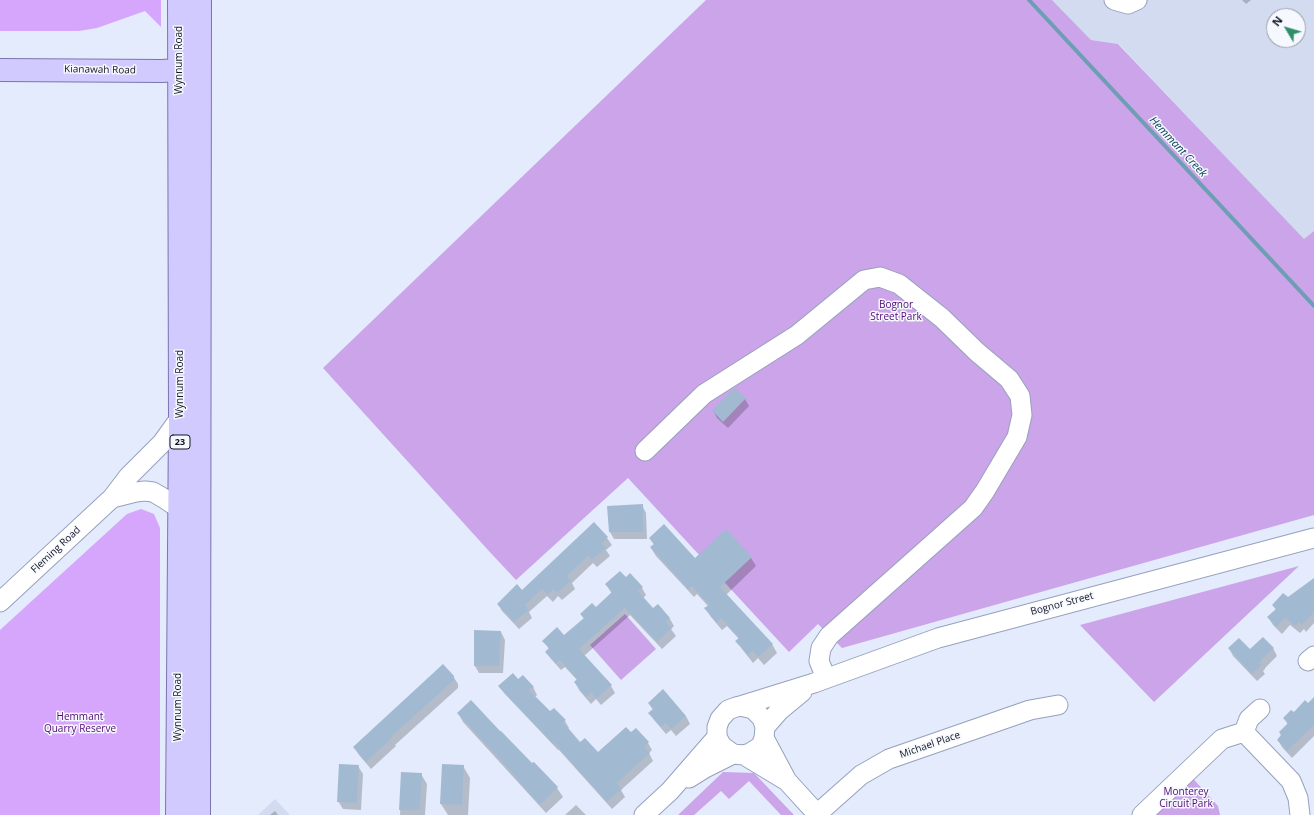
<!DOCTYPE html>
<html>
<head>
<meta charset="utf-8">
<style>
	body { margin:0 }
	#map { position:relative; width:1314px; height:815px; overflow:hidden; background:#e3ebfc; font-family:"Open Sans",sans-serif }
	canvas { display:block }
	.north { position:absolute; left:1266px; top:8px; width:40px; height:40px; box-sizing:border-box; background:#f5f8fe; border:1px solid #9a9ea5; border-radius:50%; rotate:308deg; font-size:11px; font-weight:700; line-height:16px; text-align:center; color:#121620 }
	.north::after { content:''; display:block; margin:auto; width:14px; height:18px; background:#2f8f68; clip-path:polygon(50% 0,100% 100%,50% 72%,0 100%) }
</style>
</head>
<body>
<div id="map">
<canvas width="1314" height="815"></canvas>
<div class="north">N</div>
</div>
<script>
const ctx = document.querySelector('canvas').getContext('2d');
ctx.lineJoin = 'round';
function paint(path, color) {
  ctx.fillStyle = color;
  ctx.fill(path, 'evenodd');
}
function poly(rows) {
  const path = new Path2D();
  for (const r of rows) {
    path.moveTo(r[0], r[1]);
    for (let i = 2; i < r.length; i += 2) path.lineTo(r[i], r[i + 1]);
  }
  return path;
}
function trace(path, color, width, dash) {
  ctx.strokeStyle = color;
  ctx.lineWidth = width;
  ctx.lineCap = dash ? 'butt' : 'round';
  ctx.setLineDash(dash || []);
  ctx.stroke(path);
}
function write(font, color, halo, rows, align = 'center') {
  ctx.font = font + ' "Open Sans",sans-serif';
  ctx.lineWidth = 3;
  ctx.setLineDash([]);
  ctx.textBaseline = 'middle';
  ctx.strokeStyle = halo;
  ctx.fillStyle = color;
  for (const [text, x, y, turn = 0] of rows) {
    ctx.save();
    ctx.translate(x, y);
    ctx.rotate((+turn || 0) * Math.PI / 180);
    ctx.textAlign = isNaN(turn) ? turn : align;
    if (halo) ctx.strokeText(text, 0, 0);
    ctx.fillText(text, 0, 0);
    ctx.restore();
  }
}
const built = poly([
	[1052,0,1314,0,1314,231,1304,240,1119,44,1091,40],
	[1274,16,1298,16,1298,40,1274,40],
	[275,799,290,815,258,815]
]);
const green = poly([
	[706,0,1052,0,1091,40,1118,44,1304,239,1314,231,1314,515,842,648,818,624,789,652,628,478,516,580,488,550,323,368],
	[1299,566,1154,702,1080,625],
	[625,614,656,649,621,680,590,645],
	[723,772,754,773,794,815,781,815,749,781,729,799,721,791,694,815,678,815],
	[1187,772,1218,806,1220,815,1142,815]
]);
const forest = poly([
	[0,0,161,0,161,27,145,11,97,28,79,31,0,31],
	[141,509,154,514,160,528,160,815,0,815,0,630,127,514]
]);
const shadow = poly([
	[1242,0,1251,0,1246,4],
	[745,399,749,406,728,428,717,418,713,410],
	[642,505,646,513,647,539,614,539,610,532],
	[594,524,607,538,612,545,606,550,610,556,597,567,593,563,572,583,575,589,562,600,558,596,553,602,547,596,529,612,532,618,519,629,502,611,498,604,522,592],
	[726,531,751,558,756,566,726,595,772,644,777,653,764,665,758,658,753,663,742,649,737,641,739,639,727,626,722,630,711,617,706,609,708,606,697,594,694,597,656,556,651,548,654,545,650,538,695,559],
	[630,574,642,588,646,595,643,598,653,609,658,605,670,619,674,626,671,629,676,636,662,649,630,615,584,656,611,686,615,693,601,705,596,699,591,704,579,690,575,682,577,680,565,667,561,670,551,659,546,652,549,649,544,641,564,637,584,619,581,614,596,609,612,594,606,584,625,579],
	[1314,579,1314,623,1306,632,1304,629,1300,633,1290,625,1282,634,1273,625,1268,617,1276,610,1273,605,1288,599],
	[501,632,505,640,503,673,479,673,475,666],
	[1229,648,1250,651,1273,648,1277,656,1265,668,1265,669,1263,671,1265,674,1257,681,1233,656],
	[453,676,458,684,458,688,395,745,396,746,371,769,359,755,354,747],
	[518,680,533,687,537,695,535,697,550,712,565,721,569,728,568,729,580,744,598,754,631,734,648,743,652,750,649,753,653,761,621,790,625,797,612,809,559,750,558,750,504,693,499,686],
	[1314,702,1314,736,1292,758,1282,747,1278,740,1288,725,1284,718,1308,704],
	[649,703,686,716,690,724,676,736,671,730,666,734,654,720,650,713,653,710],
	[458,713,532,764,534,763,557,788,563,797,546,813,463,722],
	[358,766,363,774,361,810,343,809,338,801],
	[463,766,470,778,468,815,448,815,441,804],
	[402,773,421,774,427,784,425,815,400,815],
	[576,805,586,815,565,815],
	[275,811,278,815,270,815]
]);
const stream = poly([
	[1029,0,1314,306]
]);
const building = poly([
	[735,388,746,398,723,422,712,410],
	[643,504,643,532,609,532,607,506],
	[594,522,608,537,602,543,606,548,592,560,588,556,567,576,571,581,557,593,553,589,548,595,542,589,525,605,529,610,514,622,497,604,517,584,522,590],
	[664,524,695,558,726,529,752,557,720,587,773,644,758,657,753,651,748,655,735,641,739,638,721,618,717,623,704,608,709,605,692,586,688,589,650,547,654,544,649,538],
	[620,571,626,577,630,573,643,587,638,591,653,608,658,604,670,618,666,622,672,628,657,642,625,608,579,649,612,685,596,699,591,692,586,697,574,682,577,679,560,660,556,663,545,652,549,648,542,641,557,627,564,635,584,618,580,614,592,603,596,607,612,592,605,584],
	[1314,578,1314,612,1302,625,1299,622,1295,626,1285,618,1277,627,1267,617,1276,609,1272,605,1283,593,1288,597],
	[474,630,501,631,499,666,474,666],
	[1263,637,1274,648,1261,660,1262,661,1259,663,1262,665,1252,674,1228,648,1239,638,1250,649],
	[443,664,454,676,454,680,391,737,392,738,366,762,353,747],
	[513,673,518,679,523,675,534,687,529,690,550,711,554,708,566,720,563,722,580,742,585,738,598,752,626,727,631,732,636,728,649,742,644,747,650,753,617,783,622,789,607,802,554,743,553,744,541,731,498,686],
	[663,689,686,716,671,729,666,723,661,727,648,713,653,709,648,703],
	[1314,697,1314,725,1287,751,1277,740,1281,735,1279,732,1288,723,1283,718,1291,710,1294,712,1305,700,1308,703],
	[471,700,500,731,501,731,532,763,534,762,558,787,540,805,516,779,517,778,457,713],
	[339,764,359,765,357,803,337,802],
	[442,764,464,765,462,805,440,804],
	[401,772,422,773,420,810,399,810]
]);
const minor = poly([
	[1114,0,1128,4,1137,0],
	[645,451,704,394,797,335,864,280,880,277,899,284,942,318,977,352,1009,379,1020,396,1022,415,1017,437,985,491,973,508,829,636,821,648,819,661,826,678],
	[112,498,136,492,145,491,153,492,165,499,180,509],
	[0,602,112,498,128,477,162,443,180,418],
	[1308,661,1314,656],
	[740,706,814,683,938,638,1314,538],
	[765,727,762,718,753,709,740,706,736,707,728,710,720,719,717,727,717,737,722,746,733,754,744,755,750,753,761,746,764,738,765,727,779,711,802,692],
	[1244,732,1249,719,1260,709],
	[764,738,787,781],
	[744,755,787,781,818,815],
	[689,778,705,768,733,754],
	[817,814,861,775,889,759,1030,710,1058,705],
	[644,815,670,791,717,737],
	[1142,815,1222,739,1244,732,1291,781,1298,798,1300,815]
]);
const major = poly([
	[0,70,162,71,193,69],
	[177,815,180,418,179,0],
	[199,815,200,0]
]);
const shields = [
	[180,442,20]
];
const shieldNames = [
	["23",180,442]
];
const streetNames = [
	["Wynnum Road",179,60,-90],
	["Kianawah Road",100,70,1],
	["Wynnum Road",180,384,-90],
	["Fleming Road",56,550,-43],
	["Bognor Street",1062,604,-15],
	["Wynnum Road",178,707,-90],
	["Michael Place",930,745,-19]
];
const parkNames = [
	["Bognor",896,305],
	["Street Park",896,317],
	["Hemmant",80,717],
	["Quarry Reserve",80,729],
	["Monterey",1186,792],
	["Circuit Park",1186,804]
];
const waterNames = [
	["Hemmant Creek",1178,147,47]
];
paint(built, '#d2dbef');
paint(green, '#cba4e9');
paint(forest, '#d6a5fc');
paint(shadow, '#0003');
trace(stream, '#6e9eb4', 4);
paint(building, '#a2bad1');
trace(minor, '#96a1bc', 21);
trace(major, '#7a74b1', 24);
trace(minor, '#fff', 19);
trace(major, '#d1caff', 22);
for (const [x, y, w] of shields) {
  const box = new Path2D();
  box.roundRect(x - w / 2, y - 7, w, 14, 3);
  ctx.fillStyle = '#f5f8fe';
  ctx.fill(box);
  trace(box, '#121620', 1);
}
write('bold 9px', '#121620', null, shieldNames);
write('10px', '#121620', '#f5f8fe', streetNames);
write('10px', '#4f0a72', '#f5f8fe', parkNames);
write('italic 11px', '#013d50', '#f5f8fe', waterNames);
</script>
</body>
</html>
